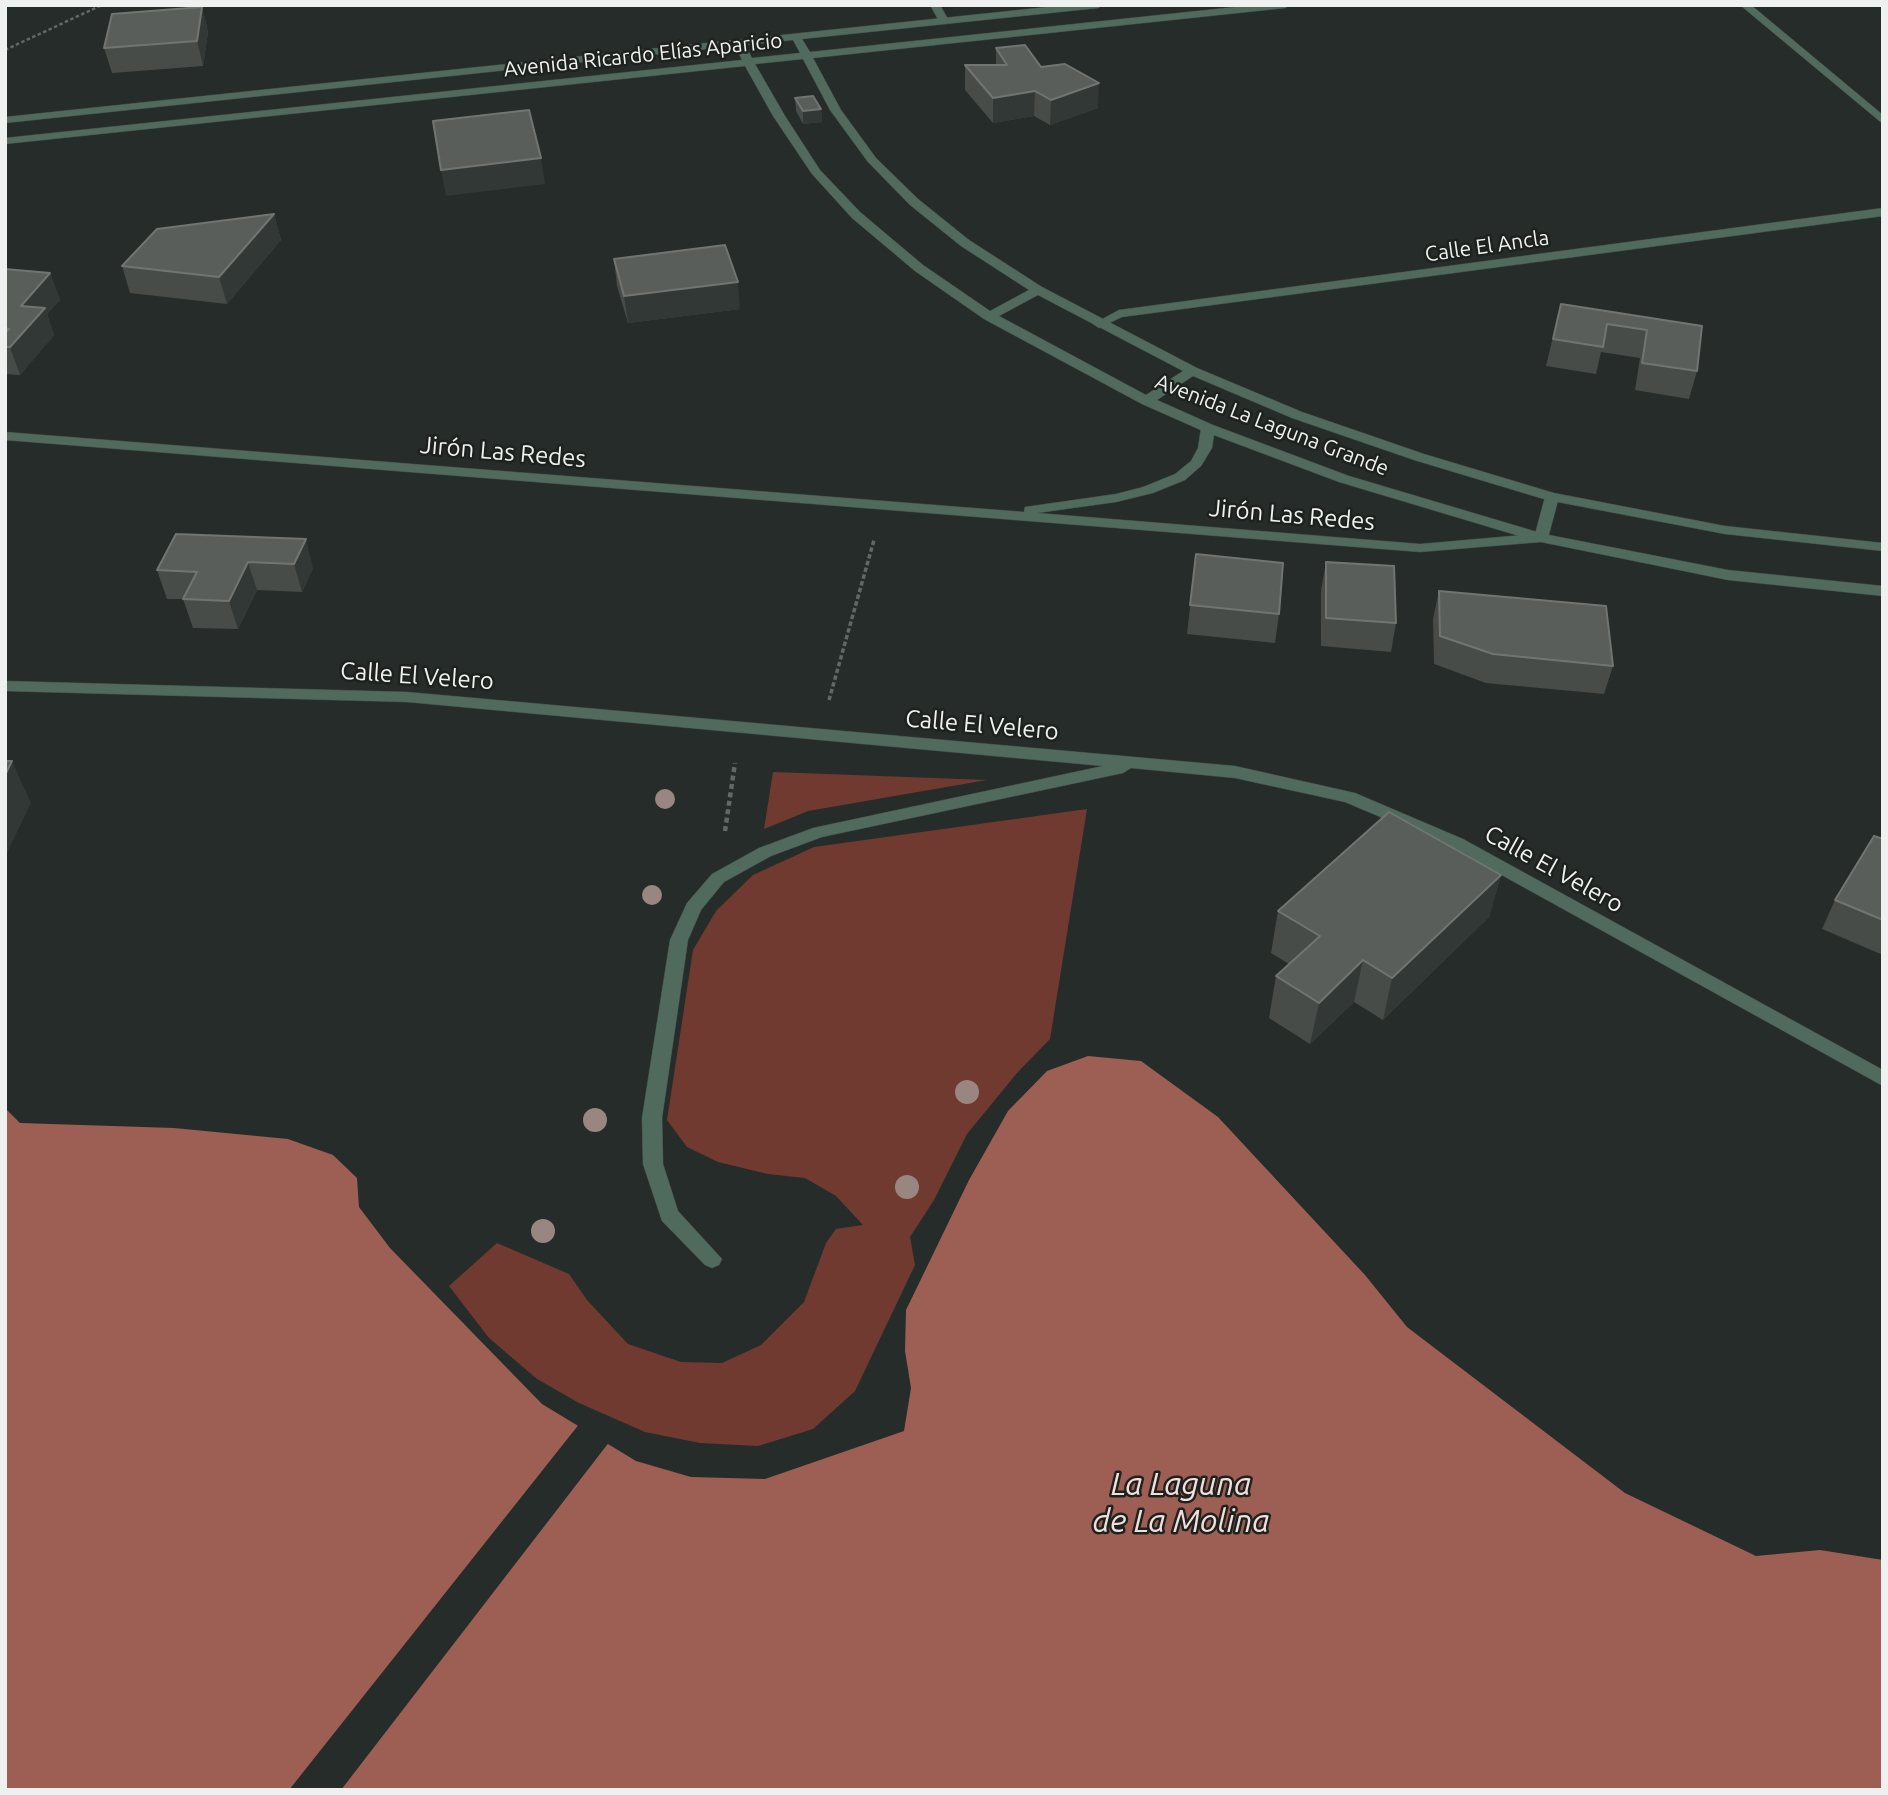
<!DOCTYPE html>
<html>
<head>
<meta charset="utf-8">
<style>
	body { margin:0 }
	#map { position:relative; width:1888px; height:1795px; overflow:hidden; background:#262c29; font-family:Ubuntu,sans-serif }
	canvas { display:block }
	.frame { position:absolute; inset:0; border:7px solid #eef1ef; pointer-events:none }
</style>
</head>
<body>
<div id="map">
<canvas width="1888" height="1795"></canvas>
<div class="frame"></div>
</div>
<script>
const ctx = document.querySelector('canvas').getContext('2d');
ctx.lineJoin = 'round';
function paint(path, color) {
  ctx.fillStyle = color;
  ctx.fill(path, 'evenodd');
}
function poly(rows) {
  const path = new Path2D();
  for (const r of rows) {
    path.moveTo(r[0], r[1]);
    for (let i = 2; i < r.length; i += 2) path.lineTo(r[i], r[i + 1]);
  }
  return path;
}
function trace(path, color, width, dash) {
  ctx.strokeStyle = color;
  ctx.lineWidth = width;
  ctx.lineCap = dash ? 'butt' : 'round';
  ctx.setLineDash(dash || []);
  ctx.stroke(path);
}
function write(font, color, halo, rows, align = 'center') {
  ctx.font = font + ' Ubuntu,sans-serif';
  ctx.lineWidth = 5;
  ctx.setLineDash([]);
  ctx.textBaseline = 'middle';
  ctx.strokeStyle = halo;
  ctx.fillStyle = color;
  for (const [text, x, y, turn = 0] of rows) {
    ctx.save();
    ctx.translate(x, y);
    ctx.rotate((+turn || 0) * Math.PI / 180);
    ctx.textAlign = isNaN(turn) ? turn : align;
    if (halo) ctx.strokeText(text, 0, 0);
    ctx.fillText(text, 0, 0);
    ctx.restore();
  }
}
const green = poly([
	[773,772,987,780,808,811,764,829],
	[1087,809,1050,1039,1017,1073,967,1134,934,1200,910,1237,915,1265,855,1391,813,1429,758,1446,700,1443,645,1432,579,1403,537,1379,489,1338,449,1286,497,1243,569,1274,587,1300,628,1344,681,1362,722,1363,761,1345,804,1302,826,1243,836,1229,863,1225,836,1196,805,1178,768,1174,718,1162,687,1147,667,1120,693,950,716,911,753,875,814,847]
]);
const water = poly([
	[1088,1056,1141,1061,1218,1117,1365,1275,1407,1327,1625,1493,1756,1556,1820,1550,1883,1560,1883,1790,5,1790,5,1108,20,1123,174,1128,288,1139,333,1155,357,1178,359,1207,390,1248,542,1404,636,1461,691,1477,765,1479,904,1431,911,1388,905,1351,906,1310,969,1180,1008,1111,1047,1071]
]);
const pier = poly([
	[580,1423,610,1441,341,1790,289,1790]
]);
const pathFar2 = poly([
	[5,50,102,5]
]);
const pathFar1 = poly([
	[829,700,874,540]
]);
const path = poly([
	[725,831,735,763]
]);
const pedestrian = poly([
	[930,5,940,5,949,21,948,23,940,23,930,5]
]);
const minor = poly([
	[1740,5,1751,5,1883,115,1883,124,1740,5],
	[1883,208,1883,216,1122,317,1099,328,1093,324,1119,310,1883,208],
	[1208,424,1215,428,1212,448,1201,466,1185,480,1153,493,1116,502,1037,513,1420,544,1535,534,1545,497,1552,493,1559,497,1548,538,1541,542,1420,552,5,440,5,432,1024,512,1025,507,1116,494,1143,487,1175,474,1191,461,1198,448,1201,428,1208,424],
	[5,681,407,692,1235,766,1355,793,1463,839,1883,1070,1883,1086,1451,847,1345,802,1235,778,1131,768,1123,773,822,837,771,856,724,882,701,910,688,940,662,1118,663,1164,678,1211,722,1259,719,1265,712,1268,705,1265,662,1221,643,1164,642,1118,670,940,687,903,712,874,759,848,813,828,1103,766,407,702,5,691,5,681]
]);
const tertiary = poly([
	[1066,5,1103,5,1098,8,802,39,810,52,1254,5,1290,5,1285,8,813,58,841,110,876,158,918,199,969,240,1042,287,1197,368,1302,412,1424,454,1554,493,1725,526,1883,543,1883,551,1725,534,1547,500,1414,460,1292,418,1193,376,1157,400,1213,425,1349,476,1544,534,1728,570,1883,586,1883,596,1728,580,1536,541,1339,482,1203,431,1142,404,984,319,915,271,852,218,812,174,773,116,745,66,5,144,5,138,742,60,735,46,5,123,5,117,1066,5],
	[793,40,800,53,752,58,745,45,793,40],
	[803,59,830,110,868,162,910,205,961,246,1029,290,990,311,923,265,860,212,820,170,785,116,755,64,803,59],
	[1038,295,1183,371,1146,395,999,316,1038,295]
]);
const trees = [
	[665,799,10],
	[652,895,10],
	[967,1092,12],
	[595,1120,12],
	[907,1187,12],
	[543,1231,12]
];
const wall = poly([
	[202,7,208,32,203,66,112,73,104,48],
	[996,48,1041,67,1098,108,1050,125,1034,116,993,123,965,90,965,65,996,65],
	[795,98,821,109,822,122,803,124,796,111],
	[274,214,281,240,227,304,130,293,122,266],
	[614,259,740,309,628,323,617,286],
	[6,269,50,273,60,300,47,314,54,335,20,375,5,374],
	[1561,304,1702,326,1697,371,1689,399,1635,390,1640,358,1601,352,1596,374,1546,366],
	[176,534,313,568,302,592,257,590,238,629,193,628,183,599,167,599,157,570],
	[1196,554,1279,614,1275,643,1187,634],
	[1326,562,1396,623,1391,652,1321,646,1321,590],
	[1439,591,1613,666,1604,694,1486,683,1434,664,1433,619],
	[1883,839,1883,955,1822,929,1835,900],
	[1501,875,1489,917,1383,1020,1354,1002,1310,1044,1269,1018,1276,976,1289,964,1271,953,1278,911]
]);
const shadedWall = poly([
	[202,7,208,32,203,66,197,41],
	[1099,83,1098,108,1050,125,1051,100],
	[1035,91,1034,116,993,123,993,98],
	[821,109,822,122,803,124,803,111],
	[541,158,545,184,446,196,441,170],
	[274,214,281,240,227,304,219,277],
	[50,273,60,300,47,314,54,335,20,375,10,347,21,306],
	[738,282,740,309,628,323,624,296],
	[306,539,313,568,302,592,294,564],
	[248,562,257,590,238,629,229,601],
	[12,761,31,803,5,857,5,775],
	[1501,875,1489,917,1383,1020,1392,978],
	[1363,960,1354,1002,1310,1044,1319,1003]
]);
const building = poly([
	[202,7,197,41,104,48,112,14,202,7],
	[1025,45,1041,67,1065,64,1099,83,1051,100,1035,91,993,98,965,65,1007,65,996,48,1025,45],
	[813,96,821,109,803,111,795,98,813,96],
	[529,110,541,158,441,170,433,121,529,110],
	[274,214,219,277,122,266,157,229,274,214],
	[725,245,738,282,624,296,614,259,725,245],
	[5,269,50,273,21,306,45,308,10,347,5,347,5,333,9,329,5,328,5,269],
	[1561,304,1702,326,1697,371,1642,363,1647,330,1607,324,1603,347,1553,339,1561,304],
	[176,534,306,539,294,564,248,562,229,601,183,599,197,572,157,570,176,534],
	[1196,554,1283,563,1279,614,1190,605,1196,554],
	[1326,562,1394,566,1396,623,1326,618,1326,562],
	[1439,591,1606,606,1613,666,1493,654,1440,636,1439,591],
	[5,761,12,761,5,775,5,761],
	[1389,812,1501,875,1392,978,1363,960,1319,1003,1276,976,1320,936,1278,911,1389,812],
	[1874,836,1883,839,1883,920,1835,900,1874,836]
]);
const farStreetnames = [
	["Avenida Ricardo Elías Aparicio",643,55,-6],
	["Calle El Ancla",1487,246,-8],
	["Avenida La Laguna Grande",1272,425,21]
];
const streetNames = [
	["Jirón Las Redes",503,452,5],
	["Jirón Las Redes",1292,515,5],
	["Calle El Velero",417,676,4],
	["Calle El Velero",982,725,5],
	["Calle El Velero",1554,869,29]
];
const nearWaternames = [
	["La Laguna",1181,1484],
	["de La Molina",1181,1521]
];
paint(green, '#713a31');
paint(water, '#9d5e54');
paint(pier, '#262c29');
trace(pedestrian, '#424845', 1);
trace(minor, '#424845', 1);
trace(tertiary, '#424845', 1);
trace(pathFar2, '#636865', 2.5, [3.5, 2.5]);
trace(pathFar1, '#636865', 3.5, [4.5, 2.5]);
trace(path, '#636865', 4.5, [5, 3.5]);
paint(pedestrian, '#506b5e');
paint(minor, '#506b5e');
paint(tertiary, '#506b5e');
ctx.fillStyle = '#998681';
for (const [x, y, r] of trees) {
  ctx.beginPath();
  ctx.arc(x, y, r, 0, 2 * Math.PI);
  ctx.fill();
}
paint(wall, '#474c49');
paint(shadedWall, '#323835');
paint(building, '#595e5b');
trace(building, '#707572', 2);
write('21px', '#eef1ef', '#1d221f', farStreetnames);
write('24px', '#eef1ef', '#1d221f', streetNames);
write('italic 32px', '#f2deda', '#1d221f', nearWaternames);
</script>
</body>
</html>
